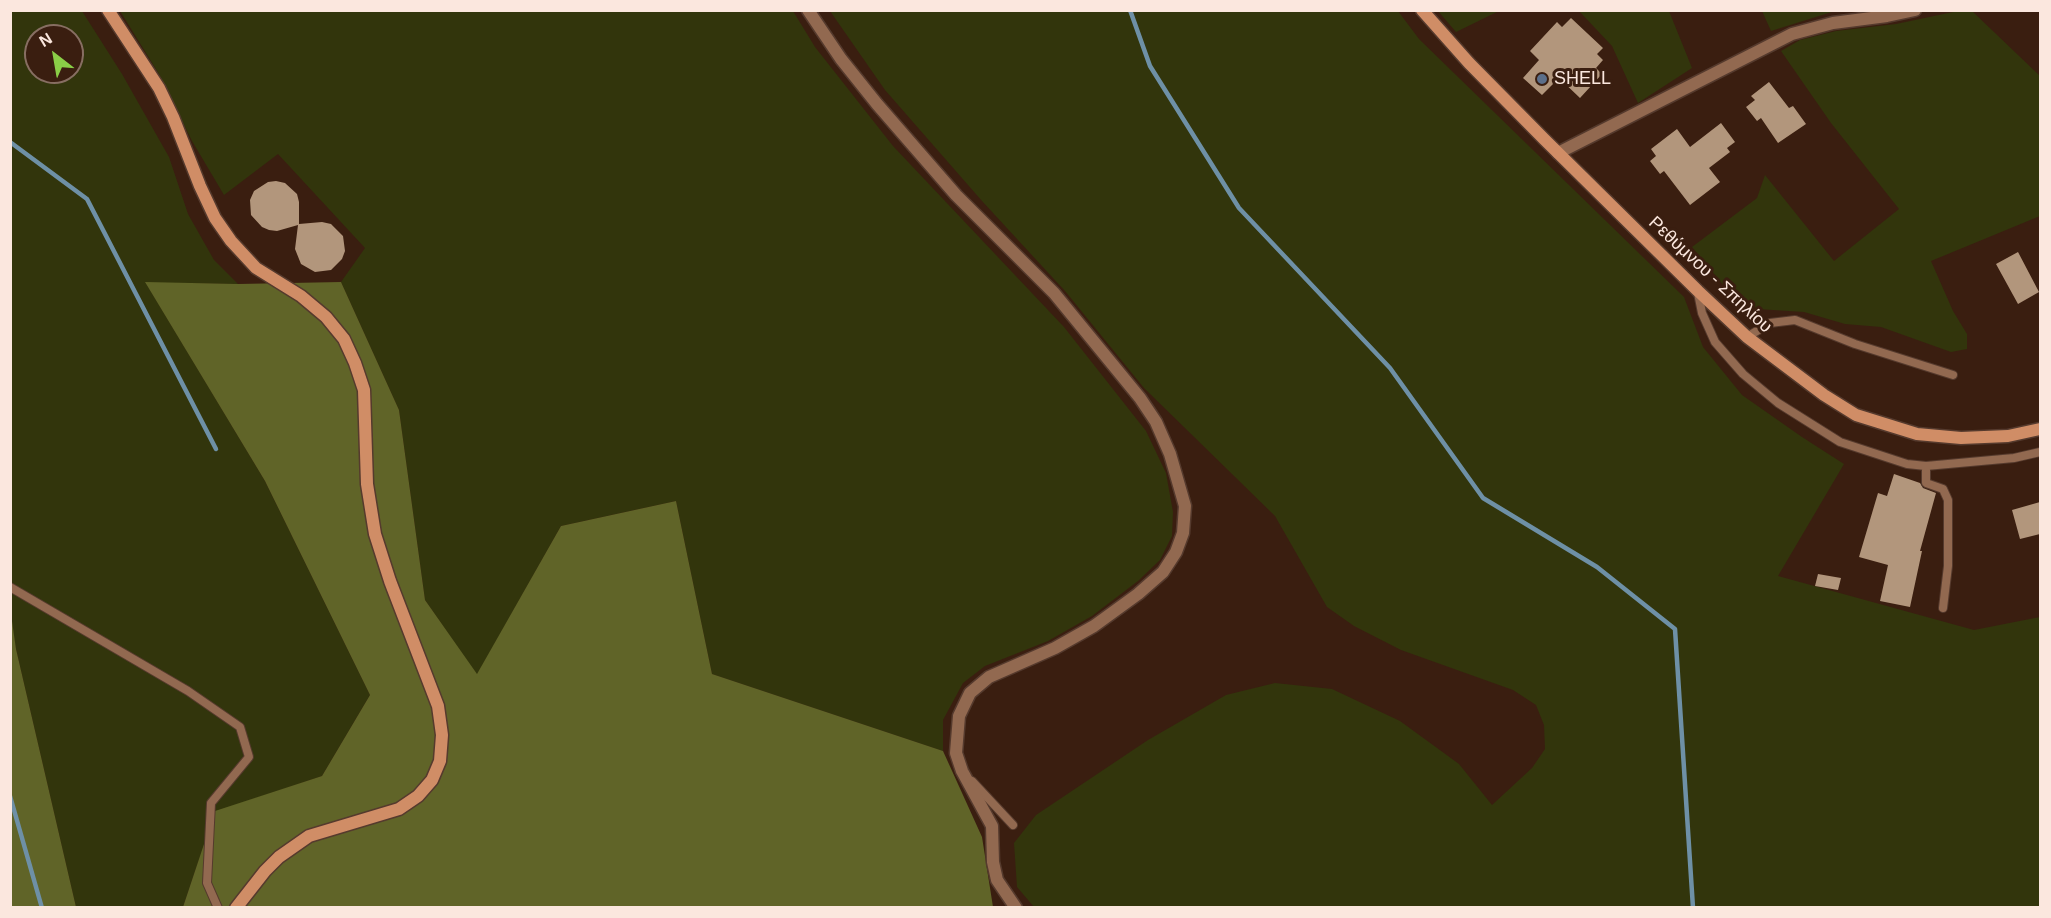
<!DOCTYPE html>
<html>
<head>
<meta charset="utf-8">
<style>
	body { margin:0 }
	#map { position:relative; width:2051px; height:918px; overflow:hidden; background:#3a1e10; font-family:Arial,sans-serif }
	canvas { display:block }
	.frame { position:absolute; inset:0; border:12px solid #fbe7de; pointer-events:none }
	.north { position:absolute; left:24px; top:24px; width:60px; height:60px; box-sizing:border-box; background:#3a1e10; border:2px solid #876e62; border-radius:50%; rotate:329deg; font-size:16px; font-weight:700; line-height:24px; text-align:center; color:#fbe7de }
	.north::after { content:''; display:block; margin:auto; width:21px; height:27px; background:#8ace47; clip-path:polygon(50% 0,100% 100%,50% 72%,0 100%) }
</style>
</head>
<body>
<div id="map">
<canvas width="2051" height="918"></canvas>
<div class="frame"></div>
<div class="north">N</div>
</div>
<script>
const ctx = document.querySelector('canvas').getContext('2d');
ctx.lineJoin = 'round';
function paint(path, color) {
  ctx.fillStyle = color;
  ctx.fill(path, 'evenodd');
}
function poly(rows) {
  const path = new Path2D();
  for (const r of rows) {
    path.moveTo(r[0], r[1]);
    for (let i = 2; i < r.length; i += 2) path.lineTo(r[i], r[i + 1]);
  }
  return path;
}
function trace(path, color, width, dash) {
  ctx.strokeStyle = color;
  ctx.lineWidth = width;
  ctx.lineCap = dash ? 'butt' : 'round';
  ctx.setLineDash(dash || []);
  ctx.stroke(path);
}
function write(font, color, halo, rows, align = 'center') {
  ctx.font = font + ' Arial,sans-serif';
  ctx.lineWidth = 6;
  ctx.setLineDash([]);
  ctx.textBaseline = 'middle';
  ctx.strokeStyle = halo;
  ctx.fillStyle = color;
  for (const [text, x, y, turn = 0] of rows) {
    ctx.save();
    ctx.translate(x, y);
    ctx.rotate((+turn || 0) * Math.PI / 180);
    ctx.textAlign = isNaN(turn) ? turn : align;
    if (halo) ctx.strokeText(text, 0, 0);
    ctx.fillText(text, 0, 0);
    ctx.restore();
  }
}
const green = poly([
	[10,11,82,11,122,74,169,157,188,214,214,260,238,284,146,283,265,481,370,695,322,776,215,812,183,907,76,907,16,649,10,614],
	[36,36,72,36,72,72,36,72],
	[120,11,793,11,815,47,893,146,1064,327,1146,431,1166,473,1173,512,1172,536,1160,560,1138,581,1092,616,1048,641,985,666,963,683,943,720,943,751,712,674,676,501,561,526,477,675,425,600,399,410,341,282,365,248,278,154,224,195,192,141,159,74],
	[830,11,1398,11,1419,39,1684,297,1703,347,1742,395,1802,437,1844,464,1778,576,1974,630,2040,617,2040,907,1034,907,1017,887,1014,843,1036,815,1148,740,1226,695,1275,683,1332,689,1400,721,1459,764,1492,805,1532,768,1545,749,1544,725,1536,705,1513,690,1401,650,1354,626,1327,607,1275,516,1144,388,1065,291,982,201,885,90],
	[1438,11,1499,11,1456,32],
	[1579,11,1669,11,1692,68,1638,103,1612,46],
	[1762,11,1835,11,1771,31],
	[1958,11,1972,11,2040,76,2040,216,1931,261,1953,311,1967,334,1967,349,1951,352,1881,327,1845,324,1804,312,1742,308,1692,247,1757,198,1765,175,1834,261,1899,209,1831,123,1781,51,1800,40,1836,31,1896,24]
]);
const forest = poly([
	[145,282,238,284,341,282,399,410,425,600,477,674,561,526,676,501,712,674,943,751,982,837,993,907,183,907,215,811,322,776,370,695,265,481],
	[11,614,16,649,76,907,11,907]
]);
const stream = poly([
	[1130,10,1150,66,1239,208,1390,368,1483,498,1597,567,1675,629,1693,908],
	[10,142,87,199,216,449],
	[10,796,42,908]
]);
const building = poly([
	[1571,18,1603,48,1597,54,1603,60,1596,68,1602,74,1580,98,1559,78,1542,95,1523,78,1539,60,1530,51,1557,22,1562,27],
	[1769,82,1789,108,1793,106,1806,124,1778,143,1761,118,1757,121,1746,107,1755,100,1751,96],
	[1721,123,1735,142,1727,148,1730,152,1709,168,1720,182,1690,205,1664,171,1660,174,1650,161,1656,156,1651,149,1677,129,1690,147],
	[276,181,285,183,297,194,299,202,299,224,322,222,331,224,343,236,345,251,342,259,331,270,315,272,301,264,295,249,298,225,277,231,269,230,262,227,251,215,250,200,254,191,268,182],
	[2018,252,2039,292,2018,304,1996,264],
	[1894,474,1920,483,1923,488,1936,493,1920,551,1922,551,1910,607,1880,601,1888,565,1859,557,1878,493,1887,496],
	[2040,502,2040,534,2020,539,2012,510],
	[1818,574,1841,578,1838,590,1815,586]
]);
const lane = poly([
	[1698,293,1702,313,1715,342,1743,374,1778,403,1840,442,1907,464,1926,466,2014,458,2040,452],
	[1747,337,1770,323,1795,320,1855,344,1953,375],
	[1926,466,1926,483,1943,489,1948,500,1948,566,1943,608],
	[10,587,188,691,240,727,249,757,211,803,207,883,218,908],
	[972,781,1013,825]
]);
const street = poly([
	[808,10,841,59,877,104,956,195,1054,293,1140,398,1156,422,1170,454,1185,506,1183,533,1176,552,1163,572,1138,594,1094,626,1055,648,989,677,970,693,959,716,956,753,962,771,992,826,993,862,997,880,1016,908],
	[1558,153,1792,34,1833,23,1887,16,1915,10]
]);
const secondary = poly([
	[108,10,159,88,173,117,200,186,215,218,231,241,256,268,301,296,326,317,344,339,355,363,364,390,367,484,375,534,390,581,438,706,442,735,440,761,432,780,418,796,399,809,309,836,279,857,265,871,236,908],
	[1422,10,1469,63,1544,139,1698,291,1747,337,1824,395,1856,415,1917,434,1961,438,2008,436,2040,429]
]);
const markers = [
	[1542,79,6,"#5c6f8a"]
];
const poiNames = [
	["SHELL",1554,79]
];
const streetNames = [
	["Ρεθύμνου - Σπηλίου",1710,275,43]
];
paint(green, '#32350c');
paint(forest, '#606428');
trace(stream, '#6e90a6', 4.5);
paint(building, '#b2967c');
trace(lane, '#553a2d', 10);
trace(street, '#553a2d', 15);
trace(secondary, '#553a2d', 15);
trace(lane, '#926950', 8);
trace(street, '#926950', 12);
trace(secondary, '#d08d66', 12);
for (const [x, y, r, color] of markers) {
  const dot = new Path2D();
  dot.arc(x, y, r, 0, 2 * Math.PI);
  ctx.fillStyle = color;
  ctx.fill(dot);
  trace(dot, '#3a1e10', 2);
}
write('18px', '#fbe7de', '#3a1e10', poiNames, 'left');
write('18px', '#fbe7de', '#3a1e10', streetNames);
</script>
</body>
</html>
